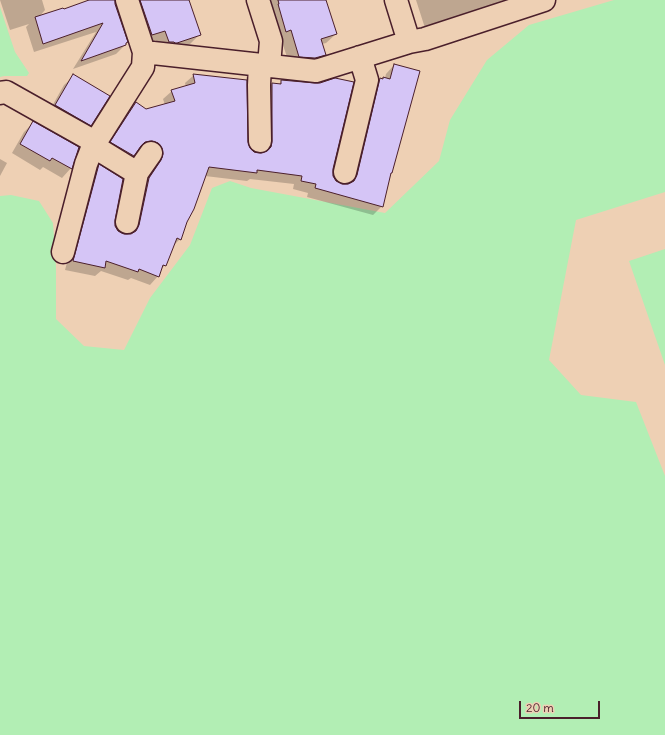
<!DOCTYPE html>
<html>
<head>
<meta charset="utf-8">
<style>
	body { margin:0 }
	#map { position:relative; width:665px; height:735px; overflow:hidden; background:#eed0b4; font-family:Delius,sans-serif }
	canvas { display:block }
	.scale { position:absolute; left:519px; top:701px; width:81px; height:18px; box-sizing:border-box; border:2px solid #4a1f2b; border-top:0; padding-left:5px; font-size:12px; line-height:14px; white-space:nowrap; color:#4a1f2b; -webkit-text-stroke:3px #eed0b4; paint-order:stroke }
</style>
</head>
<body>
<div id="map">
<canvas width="665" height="735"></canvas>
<div class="scale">20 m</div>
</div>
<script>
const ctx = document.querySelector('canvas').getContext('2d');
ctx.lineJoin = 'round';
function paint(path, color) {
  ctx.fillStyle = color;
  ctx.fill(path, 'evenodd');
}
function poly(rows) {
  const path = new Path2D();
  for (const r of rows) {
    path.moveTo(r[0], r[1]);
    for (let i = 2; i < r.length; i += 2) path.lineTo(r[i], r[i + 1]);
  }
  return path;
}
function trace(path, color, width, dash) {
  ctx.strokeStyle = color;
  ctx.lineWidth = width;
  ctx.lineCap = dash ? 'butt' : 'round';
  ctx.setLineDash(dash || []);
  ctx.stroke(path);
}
const green = poly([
	[614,0,665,0,665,192,576,220,549,360,581,395,636,402,665,476,665,735,0,735,0,196,11,195,39,201,53,223,56,268,56,319,84,346,124,350,150,298,190,245,212,188,230,181,251,188,385,213,439,161,450,120,487,60,529,25],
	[0,7,15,52,29,73,27,76,4,76,0,77],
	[665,249,665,365,629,261]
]);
const shadow = poly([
	[0,0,42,0,45,10,39,17,63,11,92,0,109,0,125,45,116,54,73,69,96,32,34,52,26,27,29,24,10,30],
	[135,0,188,0,199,35,190,44,167,52,159,51,156,40,142,44],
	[264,0,325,0,336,34,326,43,322,44,325,54,316,64,290,66,281,39],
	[416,0,509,0,425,28],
	[394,65,391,173,382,206,373,215,307,197,308,193,293,189,294,184,250,179,247,181,205,176,180,239,172,247,165,265,160,271,158,276,150,285,131,278,128,280,101,271,95,276,65,270,91,174,99,166,114,219,114,226,118,232,124,235,131,235,140,188,153,170,155,163,143,149,137,150,133,156,124,164,102,151,127,112,136,103,146,110,165,105,163,99,172,91,186,87,185,83,194,75,247,142,249,148,253,153,263,154,264,151,263,93,272,84,278,85,282,81,332,169,332,176,335,182,341,185,349,185,372,88,381,80,385,78,386,74],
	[74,76,90,125,81,134,47,115,64,85],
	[33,123,78,148,71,168,62,178,43,167,40,170,12,153,24,132],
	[0,159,7,163,0,176]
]);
const building = poly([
	[89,0,115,0,115,4,128,42,126,43,126,45,81,61,103,23,43,44,35,17,63,8,64,9,89,0],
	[140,0,189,0,201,35,177,43,175,43,174,42,169,42,165,31,152,35,140,0],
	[278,0,326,0,337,34,321,39,326,55,315,58,299,57,291,30,286,32,278,4,279,4,278,0],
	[394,64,420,71,392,173,391,173,383,207,315,188,316,184,301,181,302,176,257,170,257,173,209,167,194,209,187,222,181,240,177,238,166,266,163,265,159,277,139,269,138,272,106,261,105,268,73,261,99,164,123,179,115,220,115,226,118,231,124,234,131,234,136,231,139,225,149,178,161,160,163,154,162,148,158,143,152,141,145,142,141,146,134,156,110,142,136,102,146,109,175,101,171,90,195,83,193,74,247,80,248,142,250,148,254,152,261,153,267,151,271,147,272,141,272,83,281,84,281,80,315,83,320,83,335,78,354,82,333,169,333,176,336,181,342,184,348,184,354,181,357,175,380,78,383,79,383,77,390,79,394,64],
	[73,74,110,96,91,126,55,105,73,74],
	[33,121,79,147,72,169,52,158,50,161,20,144,33,121]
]);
const minor = poly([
	[127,0,144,52,316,71,409,42,425,39,544,0],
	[258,0,271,41,269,66],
	[396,0,409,42],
	[0,93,6,92,95,142],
	[260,141,259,85,260,65],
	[93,146,137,173,127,222],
	[345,172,367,80,360,57],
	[137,173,151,153],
	[63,252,86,164,93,146,143,67,144,52]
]);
paint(green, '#b2eeb4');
paint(shadow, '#0003');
paint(building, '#d5c5f6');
trace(building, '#4a1f2b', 1);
trace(minor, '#4a1f2b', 25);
trace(minor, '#eed0b4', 22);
</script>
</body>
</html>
